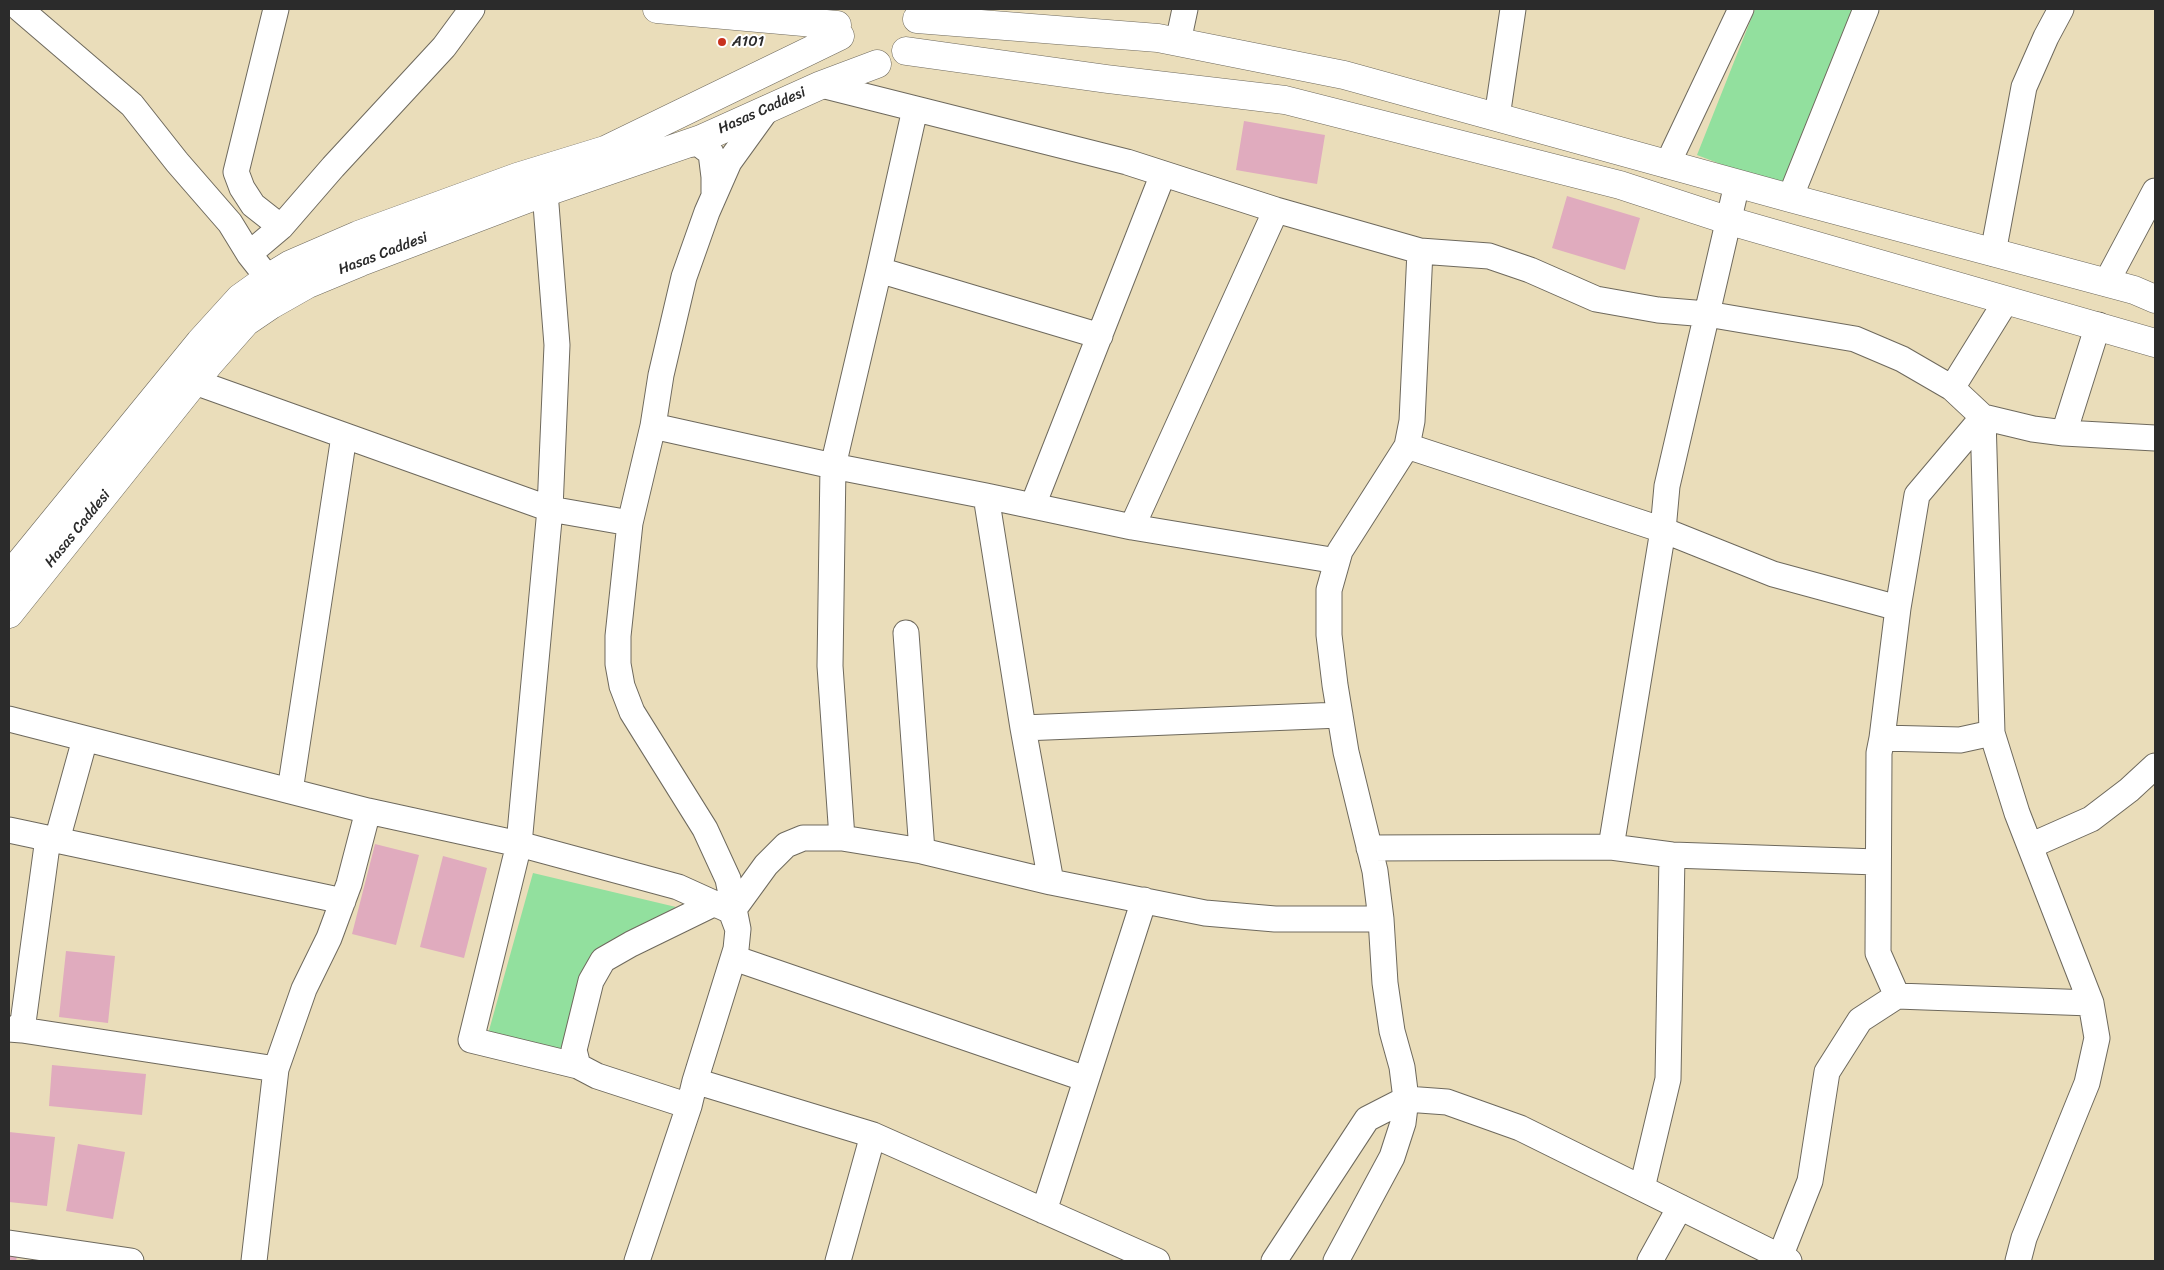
<!DOCTYPE html>
<html>
<head>
<meta charset="utf-8">
<style>
	body { margin:0 }
	#map { position:relative; width:2164px; height:1270px; overflow:hidden; background:#eaddba; font-family:Sriracha,sans-serif }
	canvas { display:block }
	.frame { position:absolute; inset:0; border:10px solid #2b2b2b; pointer-events:none }
</style>
</head>
<body>
<div id="map">
<canvas width="2164" height="1270"></canvas>
<div class="frame"></div>
</div>
<script>
const ctx = document.querySelector('canvas').getContext('2d');
ctx.lineJoin = 'round';
function paint(path, color) {
  ctx.fillStyle = color;
  ctx.fill(path, 'evenodd');
}
function poly(rows) {
  const path = new Path2D();
  for (const r of rows) {
    path.moveTo(r[0], r[1]);
    for (let i = 2; i < r.length; i += 2) path.lineTo(r[i], r[i + 1]);
  }
  return path;
}
function trace(path, color, width, dash) {
  ctx.strokeStyle = color;
  ctx.lineWidth = width;
  ctx.lineCap = dash ? 'butt' : 'round';
  ctx.setLineDash(dash || []);
  ctx.stroke(path);
}
function write(font, color, halo, rows, align = 'center') {
  ctx.font = font + ' Sriracha,sans-serif';
  ctx.lineWidth = 4;
  ctx.setLineDash([]);
  ctx.textBaseline = 'middle';
  ctx.strokeStyle = halo;
  ctx.fillStyle = color;
  for (const [text, x, y, turn = 0] of rows) {
    ctx.save();
    ctx.translate(x, y);
    ctx.rotate((+turn || 0) * Math.PI / 180);
    ctx.textAlign = isNaN(turn) ? turn : align;
    if (halo) ctx.strokeText(text, 0, 0);
    ctx.fillText(text, 0, 0);
    ctx.restore();
  }
}
const green = poly([
	[1755,9,1856,9,1785,189,1697,155],
	[533,873,676,907,605,944,593,956,561,1050,488,1034]
]);
const building = poly([
	[1244,121,1325,135,1317,184,1236,170],
	[1567,196,1640,218,1625,270,1552,248],
	[375,844,419,855,396,945,352,934],
	[443,856,487,868,464,958,420,947],
	[66,951,115,956,108,1023,59,1017],
	[52,1065,146,1074,142,1115,49,1106],
	[9,1132,55,1137,47,1206,9,1202],
	[78,1144,125,1152,113,1219,66,1211],
	[9,1246,19,1247,16,1261,9,1261]
]);
const minor = poly([
	[20,9,132,105,177,162,230,223,249,254,268,278],
	[276,9,236,172,242,188,253,205,281,227],
	[1178,42,1185,9],
	[821,85,1127,162,1276,210,1420,251,1489,256,1530,270,1596,299,1658,310,1707,314,1855,339,1902,359,1952,388,1983,417,2033,429,2064,433,2155,438],
	[1497,117,1513,9],
	[685,144,699,144,711,153,714,177,714,192],
	[1667,165,1741,9],
	[545,192,557,345,550,509,519,844,471,1040,578,1066],
	[1790,198,1866,9],
	[1993,253,2024,87,2046,37,2061,9],
	[249,254,281,227,333,167,444,47,472,9],
	[879,270,1100,336],
	[2106,283,2155,191],
	[195,382,550,509,630,523],
	[1952,388,2006,301],
	[1983,417,1992,733,2017,813,2091,1003,2097,1038,2087,1083,2024,1238,2018,1261],
	[1983,417,1917,495,1898,608,1882,738,1879,753,1878,953,1897,996,2091,1003],
	[653,426,833,466,986,496,1132,527,1337,561],
	[2064,433,2098,325],
	[1407,446,1663,530,1773,574,1898,608],
	[986,496,1023,728,1051,882],
	[1033,505,1163,174],
	[1132,527,1276,210],
	[906,633,922,851],
	[9,719,368,811,519,844,678,887,731,911,737,927],
	[1023,728,1340,715],
	[1882,738,1960,740,1992,733],
	[290,791,344,436],
	[9,830,343,901],
	[842,838,830,666,833,466,879,270,915,109],
	[57,840,85,739],
	[2030,846,2091,819,2129,790,2155,766],
	[1611,847,1663,530,1667,486,1737,184],
	[1369,848,1611,847,1672,855,1877,862],
	[734,909,766,865,786,845,803,838,842,838,922,851,1051,882,1205,913,1275,919,1381,919],
	[734,958,1086,1079],
	[9,1029,22,1030,48,838],
	[22,1030,276,1069],
	[695,1081,873,1135,1157,1261],
	[689,1106,597,1076,578,1066,574,1050,591,981,603,960,631,944,713,904],
	[1642,1188,1668,1079,1672,855],
	[1044,1211,1144,900],
	[9,1243,131,1261],
	[1780,1257,1810,1181,1827,1072,1860,1020,1897,996],
	[254,1261,276,1069,304,989,329,938,349,884,368,811],
	[637,1261,689,1106,695,1081,736,949,738,929,728,879,705,829,632,712,622,686,618,664,618,636,630,523,653,426,661,375,684,277,707,212,729,162,768,108],
	[838,1261,873,1135],
	[1274,1261,1367,1119,1406,1099,1447,1102,1520,1128,1789,1261],
	[1336,1261,1392,1157,1403,1123,1406,1099,1402,1067,1392,1031,1385,983,1381,919,1375,871,1346,752,1335,685,1329,635,1329,590,1340,551,1407,446,1412,421,1420,251],
	[1650,1261,1680,1207]
]);
const major = poly([
	[657,9,837,25],
	[917,19,1158,38,1344,75,1790,198,2134,290,2155,299],
	[906,51,1107,79,1285,100,1620,185,1730,221,2155,343],
	[9,576,200,342,240,298,268,278,291,264,358,235,517,177,605,150,840,36],
	[9,614,209,364,246,322,271,305,308,284,361,262,535,196,701,139,821,85,877,64]
]);
const markers = [
	[722,42,5,"#c8321e"]
];
const poiNames = [
	["A101",732,42]
];
const streetNames = [
	["Hasas Caddesi",762,111,-24],
	["Hasas Caddesi",383,254,-21],
	["Hasas Caddesi",78,529,-51]
];
paint(green, '#92e09e');
paint(building, '#e0abbe');
trace(minor, '#6e695d', 27);
trace(major, '#6e695d', 29);
trace(minor, '#fff', 25);
trace(major, '#fff', 28);
for (const [x, y, r, color] of markers) {
  const dot = new Path2D();
  dot.arc(x, y, r, 0, 2 * Math.PI);
  ctx.fillStyle = color;
  ctx.fill(dot);
  trace(dot, '#fff', 2);
}
write('15px', '#2b2b2b', '#fff', poiNames, 'left');
write('15px', '#2b2b2b', '#fff', streetNames);
</script>
</body>
</html>
